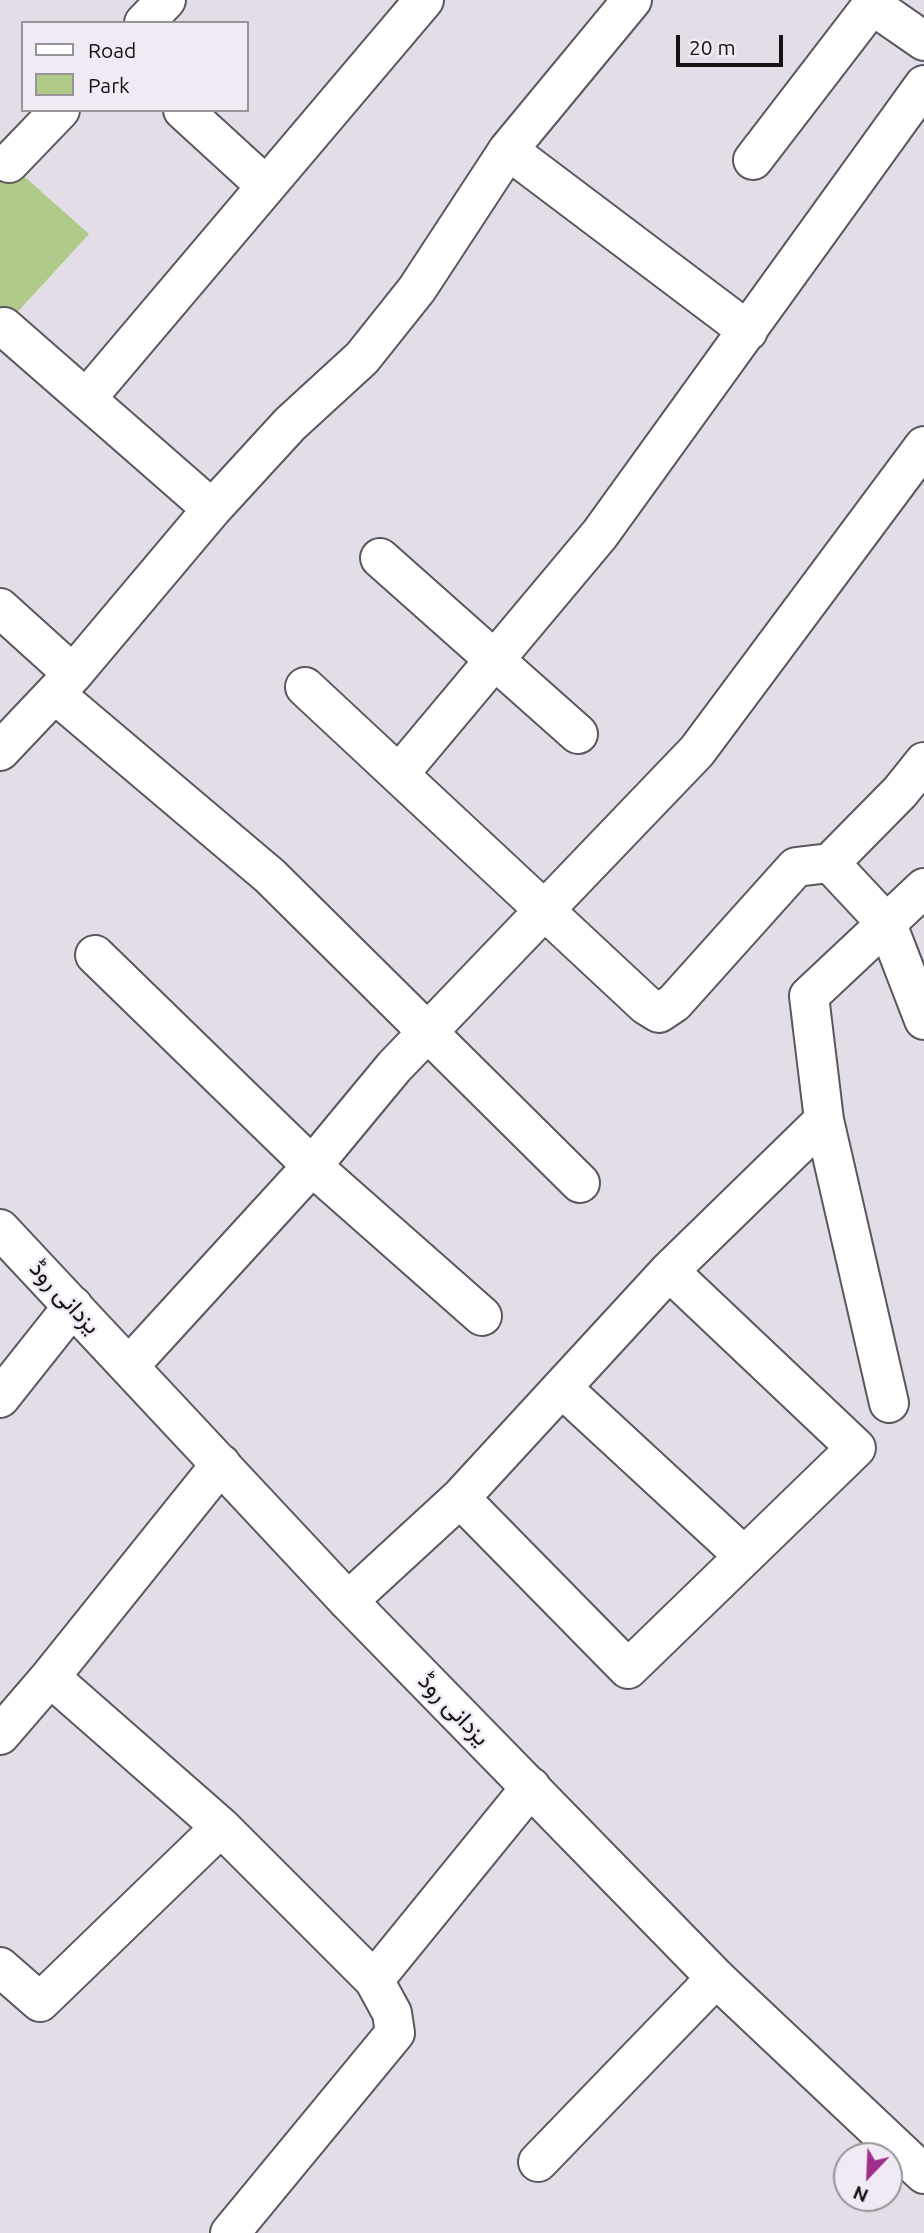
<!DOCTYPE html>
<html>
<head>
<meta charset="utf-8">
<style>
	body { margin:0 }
	#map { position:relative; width:924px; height:2233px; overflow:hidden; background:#e2dde6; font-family:Ubuntu,sans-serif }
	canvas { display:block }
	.legend { position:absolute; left:21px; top:21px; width:228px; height:91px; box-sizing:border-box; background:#efeaf3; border:2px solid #97949a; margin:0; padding:9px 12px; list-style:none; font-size:21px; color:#141215 }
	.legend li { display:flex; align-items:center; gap:14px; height:35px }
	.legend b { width:35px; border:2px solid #97949a }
	.north { position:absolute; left:833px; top:2142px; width:70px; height:70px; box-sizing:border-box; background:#efeaf3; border:2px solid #97949a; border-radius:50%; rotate:203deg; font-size:19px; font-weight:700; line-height:28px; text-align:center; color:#141215 }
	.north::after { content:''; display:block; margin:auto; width:24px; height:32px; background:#a02e8a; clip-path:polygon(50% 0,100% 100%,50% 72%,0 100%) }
	.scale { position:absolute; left:676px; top:35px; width:107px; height:32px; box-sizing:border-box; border:4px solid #141215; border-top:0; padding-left:9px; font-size:21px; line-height:24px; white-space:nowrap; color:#141215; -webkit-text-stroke:5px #efeaf3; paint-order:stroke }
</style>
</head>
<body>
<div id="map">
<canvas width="924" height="2233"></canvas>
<ul class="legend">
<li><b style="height:9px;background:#fff"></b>Road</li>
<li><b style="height:19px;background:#b0cb89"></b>Park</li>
</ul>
<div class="north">N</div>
<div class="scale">20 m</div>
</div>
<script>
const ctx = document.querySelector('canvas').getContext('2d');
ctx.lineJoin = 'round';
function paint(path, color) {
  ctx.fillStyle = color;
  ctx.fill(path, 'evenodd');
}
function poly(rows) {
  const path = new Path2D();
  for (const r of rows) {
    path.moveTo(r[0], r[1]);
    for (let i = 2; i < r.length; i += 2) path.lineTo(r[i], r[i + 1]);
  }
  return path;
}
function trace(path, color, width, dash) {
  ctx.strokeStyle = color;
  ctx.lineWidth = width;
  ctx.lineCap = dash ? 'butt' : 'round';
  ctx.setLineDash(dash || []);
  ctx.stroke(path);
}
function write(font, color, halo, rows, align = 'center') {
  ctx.font = font + ' Ubuntu,Vazirmatn,sans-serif';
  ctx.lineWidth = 5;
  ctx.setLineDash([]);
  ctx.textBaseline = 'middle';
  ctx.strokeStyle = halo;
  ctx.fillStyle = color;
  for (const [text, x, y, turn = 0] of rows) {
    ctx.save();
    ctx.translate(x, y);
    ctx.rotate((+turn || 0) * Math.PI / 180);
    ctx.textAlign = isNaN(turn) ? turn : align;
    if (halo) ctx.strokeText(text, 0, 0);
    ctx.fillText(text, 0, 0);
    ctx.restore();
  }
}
const green = poly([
	[0,155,89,234,0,331]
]);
const minor = poly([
	[871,0,872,5,924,41],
	[144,23,166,0],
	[183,110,266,186],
	[508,150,748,331],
	[753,160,872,5],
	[9,163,60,110],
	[4,327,212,509,73,674],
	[86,399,424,0],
	[212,509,290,424,362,358,417,289,508,150,632,0],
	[380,558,578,734],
	[0,608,73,674,0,751],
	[305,687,646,1005,659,1013,674,1003,796,867,830,863,900,792,924,762],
	[55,694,270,876,580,1183],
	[399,774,600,534,924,85],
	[830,863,887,924,924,1020],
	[95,955,312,1166,482,1316],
	[824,1120,889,1403],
	[130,1365,312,1166,394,1067,697,751,924,446],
	[562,1388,744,1556],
	[0,1398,73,1306],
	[221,1464,50,1677,221,1827,374,1980,531,1787],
	[460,1498,628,1669,856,1448,669,1271],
	[348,1601,460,1498,669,1271,824,1120,809,996,924,888],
	[0,1735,50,1677],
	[0,1967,40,2002,221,1827],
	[538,2162,716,1978],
	[230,2233,395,2033,392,2013,374,1980]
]);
const tertiary = poly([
	[0,1229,348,1601,716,1978,924,2174]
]);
const streetNames = [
	["یزدانی روڈ",65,1297,47],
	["یزدانی روڈ",454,1709,46]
];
paint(green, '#b0cb89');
trace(minor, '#5b575e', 42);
trace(tertiary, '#5b575e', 42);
trace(minor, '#fff', 38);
trace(tertiary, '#fff', 38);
write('24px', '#141215', '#efeaf3', streetNames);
</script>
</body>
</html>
